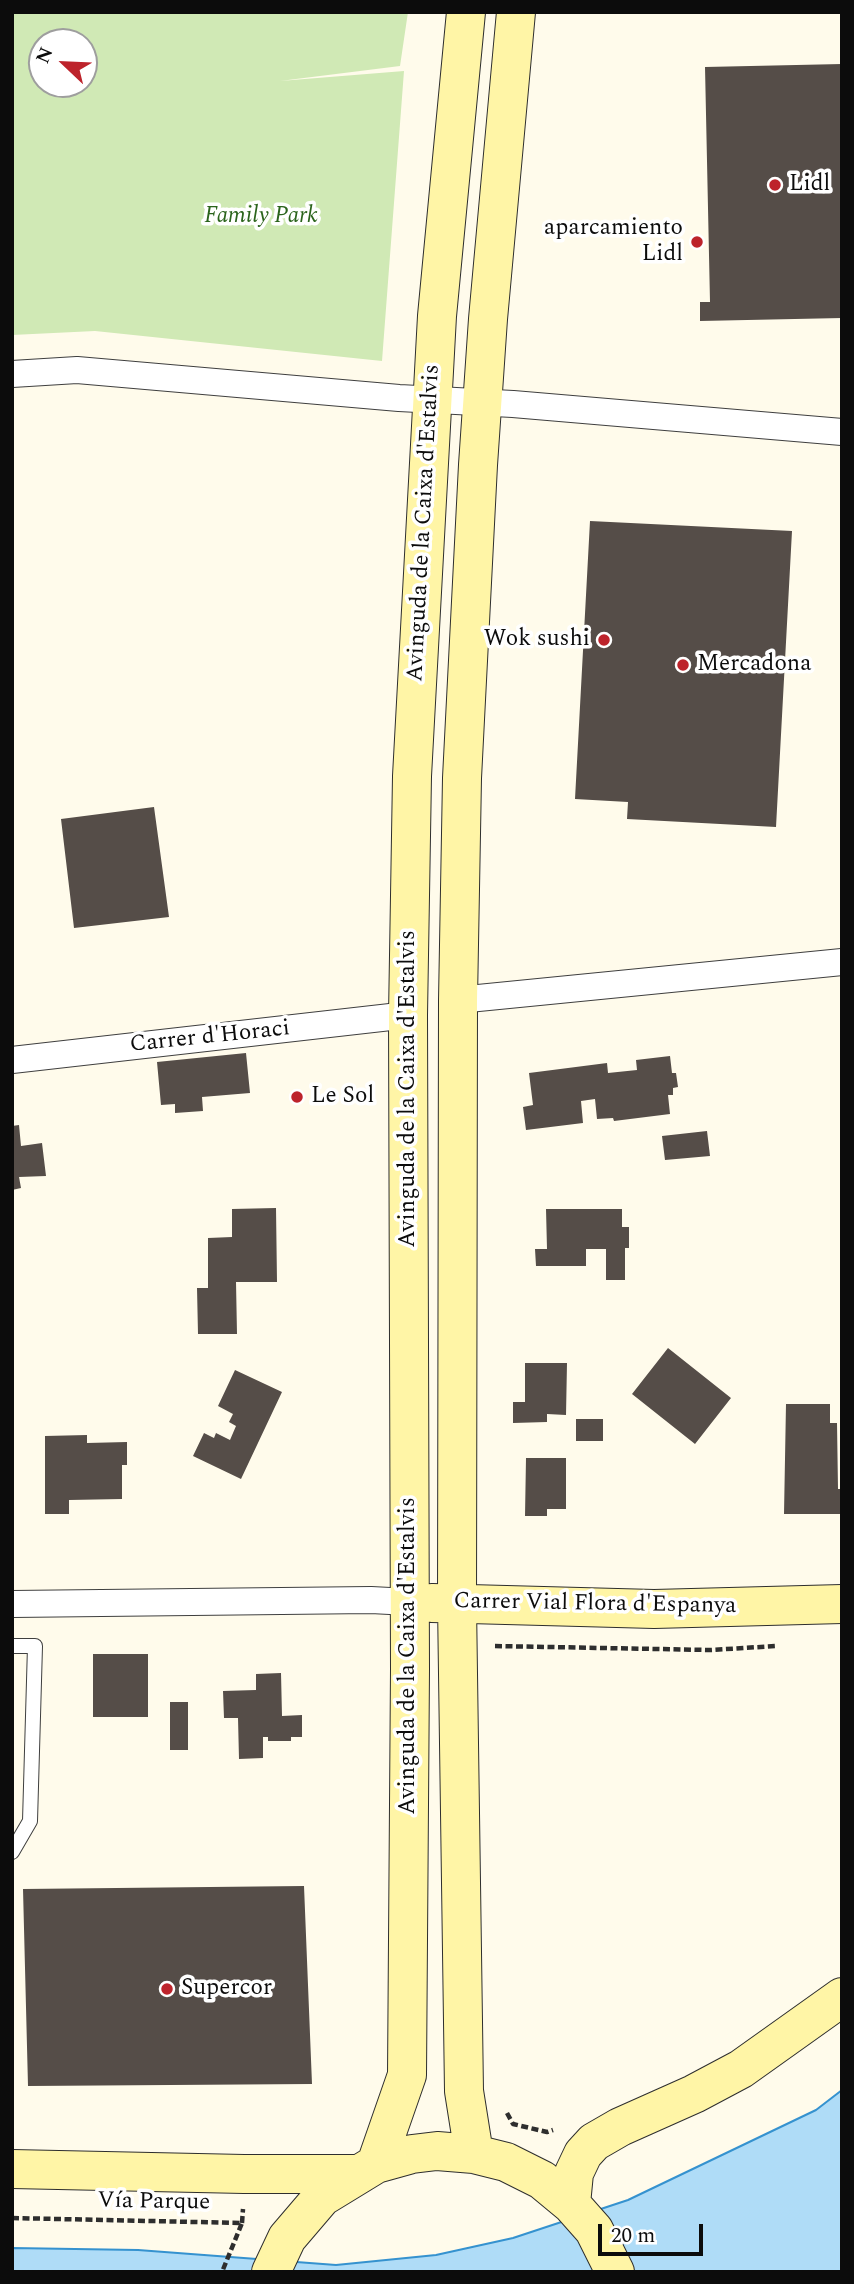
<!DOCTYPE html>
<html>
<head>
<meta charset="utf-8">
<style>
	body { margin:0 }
	#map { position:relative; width:854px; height:2284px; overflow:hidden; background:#fffbeb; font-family:Spectral,serif }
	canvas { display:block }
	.frame { position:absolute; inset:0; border:14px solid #0c0c0c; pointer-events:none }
	.north { position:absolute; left:28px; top:28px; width:70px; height:70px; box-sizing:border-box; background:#fff; border:2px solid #9e9e9e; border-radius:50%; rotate:293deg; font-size:19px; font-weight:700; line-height:28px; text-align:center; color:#0c0c0c }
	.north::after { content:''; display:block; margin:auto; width:24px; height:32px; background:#bd232b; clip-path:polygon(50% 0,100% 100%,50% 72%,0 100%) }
	.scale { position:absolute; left:598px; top:2224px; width:105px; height:32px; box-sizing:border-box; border:4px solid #0c0c0c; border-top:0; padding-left:9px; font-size:21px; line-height:24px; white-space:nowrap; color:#0c0c0c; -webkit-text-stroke:5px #fff; paint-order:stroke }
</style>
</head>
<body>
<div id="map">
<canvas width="854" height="2284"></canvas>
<div class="frame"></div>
<div class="north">N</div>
<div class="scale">20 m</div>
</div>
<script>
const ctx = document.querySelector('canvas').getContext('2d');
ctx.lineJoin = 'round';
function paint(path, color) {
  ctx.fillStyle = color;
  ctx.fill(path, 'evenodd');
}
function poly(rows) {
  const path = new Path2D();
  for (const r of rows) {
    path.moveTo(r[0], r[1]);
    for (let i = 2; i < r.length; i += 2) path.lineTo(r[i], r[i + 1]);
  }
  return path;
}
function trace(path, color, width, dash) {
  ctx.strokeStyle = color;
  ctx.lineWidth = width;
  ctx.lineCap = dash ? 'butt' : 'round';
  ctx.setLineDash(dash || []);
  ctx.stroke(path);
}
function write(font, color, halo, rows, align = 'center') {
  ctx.font = font + ' Spectral,serif';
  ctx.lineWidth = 7;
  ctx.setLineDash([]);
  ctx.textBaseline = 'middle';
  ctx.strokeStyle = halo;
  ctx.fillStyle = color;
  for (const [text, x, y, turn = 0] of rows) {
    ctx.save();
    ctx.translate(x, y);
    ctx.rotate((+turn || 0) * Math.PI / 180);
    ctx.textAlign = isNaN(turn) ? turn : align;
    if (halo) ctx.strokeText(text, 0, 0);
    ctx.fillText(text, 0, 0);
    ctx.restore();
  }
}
const green = poly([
	[12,12,408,12,400,66,280,81,404,71,382,361,95,331,12,335],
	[42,42,84,42,84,84,42,84]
]);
const water = poly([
	[842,2090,842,2272,12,2272,12,2248,138,2250,336,2265,436,2255,513,2238,628,2200,816,2110,842,2090]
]);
const building = poly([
	[842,64,842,318,700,321,700,302,710,302,705,67],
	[590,521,792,531,776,827,627,819,628,802,575,799],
	[154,807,169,917,74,928,61,819],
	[246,1053,250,1093,202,1097,203,1111,175,1113,175,1104,161,1105,157,1062],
	[670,1056,672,1073,676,1073,678,1087,673,1088,673,1095,668,1095,670,1114,614,1121,613,1118,597,1119,595,1099,581,1101,583,1123,526,1130,523,1107,533,1105,529,1073,607,1063,608,1073,637,1070,636,1060],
	[19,1125,21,1146,42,1143,46,1176,19,1177,21,1188,12,1190,12,1126],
	[707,1131,710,1156,665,1160,662,1136],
	[276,1208,277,1282,236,1282,237,1334,198,1334,197,1288,208,1288,208,1238,232,1237,232,1209],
	[546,1209,622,1209,622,1227,629,1227,629,1248,625,1248,625,1280,606,1280,606,1249,586,1249,586,1266,536,1266,535,1249,547,1249],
	[668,1348,731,1398,695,1444,632,1394],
	[525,1363,567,1363,566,1415,547,1414,547,1422,513,1423,513,1402,525,1402],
	[235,1370,282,1392,241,1479,193,1456,204,1433,214,1438,216,1433,230,1440,236,1426,229,1422,233,1414,218,1406],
	[786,1404,830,1404,830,1423,837,1423,838,1489,842,1489,842,1514,784,1514],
	[576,1419,603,1419,603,1441,576,1441],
	[87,1435,87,1443,127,1442,127,1465,122,1465,122,1499,69,1500,69,1514,45,1514,45,1436],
	[526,1458,566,1458,566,1509,547,1509,547,1516,525,1516],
	[93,1654,148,1654,148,1717,93,1717],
	[281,1673,282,1716,302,1715,302,1737,291,1737,291,1741,268,1741,268,1737,263,1737,263,1758,239,1759,238,1718,224,1718,223,1691,256,1690,256,1674],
	[170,1702,188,1702,188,1750,170,1750],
	[304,1886,312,2084,28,2086,23,1889]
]);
const path = poly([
	[495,1646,711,1650,776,1646],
	[507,2113,513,2124,547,2132,553,2130],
	[12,2218,242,2223,222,2272],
	[242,2223,243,2209]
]);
const lane = poly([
	[12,1646,35,1646,30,1821,12,1852]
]);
const street = poly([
	[12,374,77,370,399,398,513,404,842,432],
	[458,1000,842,962],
	[12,1060,408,1015],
	[12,1604,371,1600,409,1602]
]);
const secondary = poly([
	[432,1603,654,1609,842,1604],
	[474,2154,464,2091,457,1604,458,1000,462,778,478,465,488,319,516,12],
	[376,2164,407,2075,410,1669,408,1015,412,776,437,316,466,12],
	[12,2169,244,2174,359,2174],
	[571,2204,574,2173,583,2154,594,2142,620,2127,694,2094,741,2069,842,1997],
	[271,2272,287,2238,322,2197,376,2164,412,2154,437,2151,474,2154,506,2162,542,2180,571,2204,594,2230,615,2272]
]);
const markers = [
	[775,185,7,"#bd232b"],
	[697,242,7,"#bd232b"],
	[604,640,7,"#bd232b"],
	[683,665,7,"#bd232b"],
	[297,1097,7,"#bd232b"],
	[167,1989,7,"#bd232b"]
];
const poiNames = [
	["Lidl",789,185],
	["aparcamiento",683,229,"right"],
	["Lidl",683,255,"right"],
	["Wok sushi",590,640,"right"],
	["Mercadona",697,665],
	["Le Sol",311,1097],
	["Supercor",181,1989]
];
const parkNames = [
	["Family Park",261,217]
];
const streetNames = [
	["Avinguda de la Caixa d'Estalvis",425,523,-87],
	["Carrer d'Horaci",210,1038,-6],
	["Avinguda de la Caixa d'Estalvis",409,1089,-90],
	["Carrer Vial Flora d'Espanya",595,1605,1],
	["Avinguda de la Caixa d'Estalvis",409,1656,-90],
	["Vía Parque",154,2203,1]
];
paint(green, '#d0e9b5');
paint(water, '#afdcf7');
trace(water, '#3592cf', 2);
paint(building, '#554d48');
trace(lane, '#3f3f3f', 16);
trace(street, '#3f3f3f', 28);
trace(secondary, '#2e2e2e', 40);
trace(path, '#2e2e2e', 4.5, [7, 3.5]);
trace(lane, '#fff', 14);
trace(street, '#fff', 26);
trace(secondary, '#fff5a6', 38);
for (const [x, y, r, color] of markers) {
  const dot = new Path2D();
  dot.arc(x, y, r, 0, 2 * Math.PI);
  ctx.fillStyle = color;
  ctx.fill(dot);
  trace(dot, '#fff', 2.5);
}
write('23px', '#0c0c0c', '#fff', poiNames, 'left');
write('italic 23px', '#2b641c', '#fff', parkNames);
write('23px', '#0c0c0c', '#fff', streetNames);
</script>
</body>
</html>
